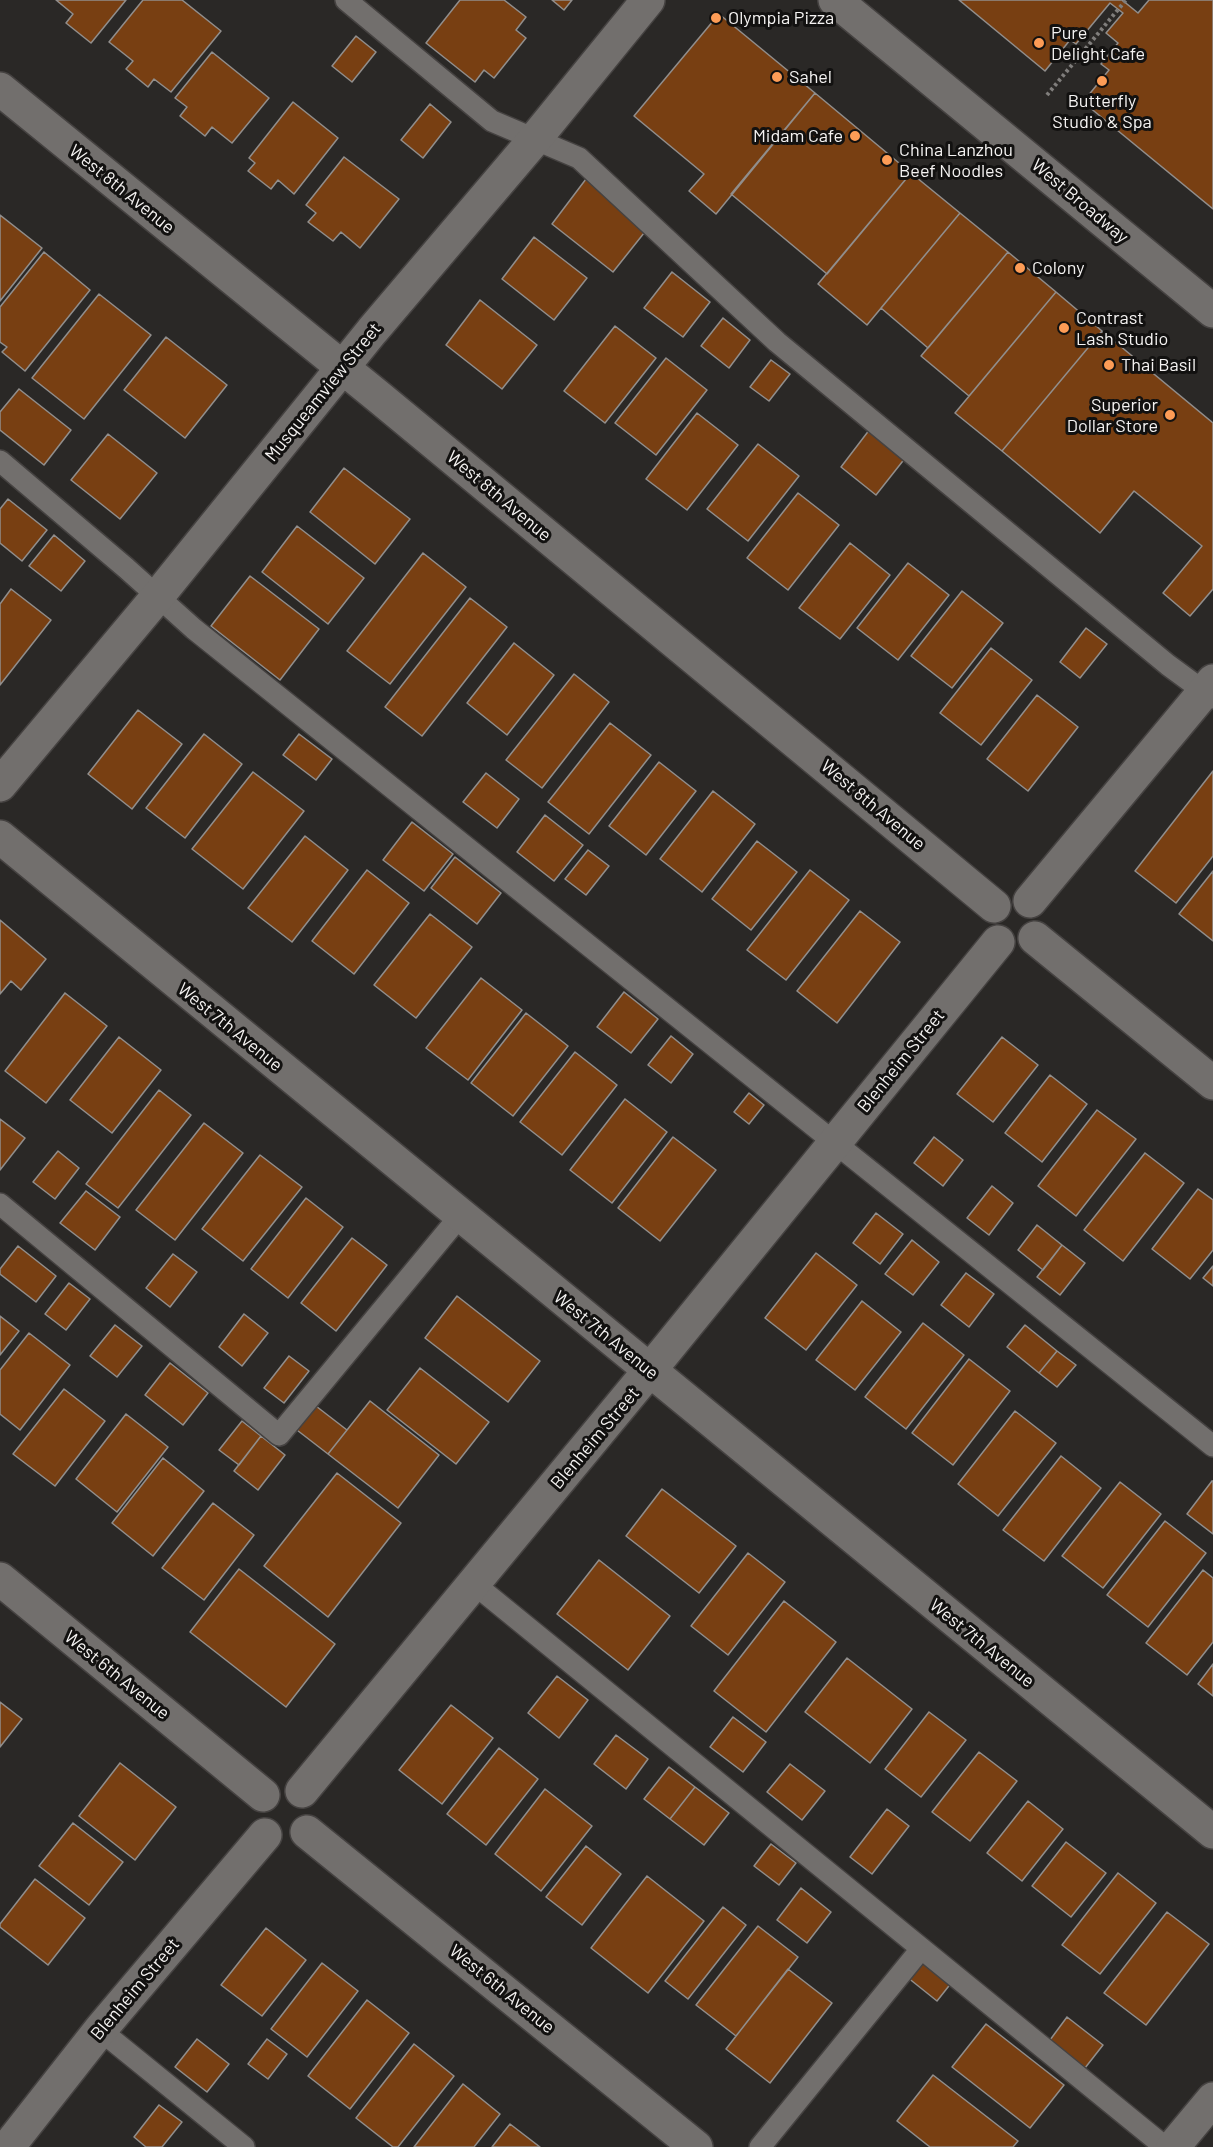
<!DOCTYPE html>
<html>
<head>
<meta charset="utf-8">
<style>
	body { margin:0 }
	canvas { display:block; background:#2a2826 }
</style>
</head>
<body>
<canvas width="1213" height="2147"></canvas>
<script>
const ctx = document.querySelector('canvas').getContext('2d');
ctx.lineJoin = 'round';
function paint(path, color) {
  ctx.fillStyle = color;
  ctx.fill(path, 'evenodd');
}
function poly(rows) {
  const path = new Path2D();
  for (const r of rows) {
    path.moveTo(r[0], r[1]);
    for (let i = 2; i < r.length; i += 2) path.lineTo(r[i], r[i + 1]);
  }
  return path;
}
function trace(path, color, width, dash) {
  ctx.strokeStyle = color;
  ctx.lineWidth = width;
  ctx.lineCap = dash ? 'butt' : 'round';
  ctx.setLineDash(dash || []);
  ctx.stroke(path);
}
function write(font, color, halo, rows, align = 'center') {
  ctx.font = font + ' Barlow,sans-serif';
  ctx.lineWidth = 6;
  ctx.setLineDash([]);
  ctx.textBaseline = 'middle';
  ctx.strokeStyle = halo;
  ctx.fillStyle = color;
  for (const [text, x, y, turn = 0] of rows) {
    ctx.save();
    ctx.translate(x, y);
    ctx.rotate((+turn || 0) * Math.PI / 180);
    ctx.textAlign = isNaN(turn) ? turn : align;
    if (halo) ctx.strokeText(text, 0, 0);
    ctx.fillText(text, 0, 0);
    ctx.restore();
  }
}
const building = poly([
	[56,0,126,0,91,43,66,23,73,14,56,0],
	[143,0,182,0,221,31,171,92,154,79,148,87,126,69,133,61,109,42,143,0],
	[460,0,504,0,526,17,516,30,526,38,494,78,484,70,475,82,426,43,460,0],
	[552,0,572,0,564,10,552,0],
	[959,0,1122,0,1138,13,1149,0,1213,0,1213,209,1083,102,1109,70,1101,64,1118,43,1106,33,1123,13,1110,3,1076,44,1070,40,1045,71,959,0],
	[719,14,815,93,716,214,689,191,704,174,634,116,719,14],
	[356,36,376,52,352,82,332,66,356,36],
	[212,52,269,98,232,143,212,127,205,136,180,116,187,107,175,98,212,52],
	[815,93,911,173,827,274,731,194,815,93],
	[293,102,338,138,294,194,278,180,271,189,248,171,255,163,249,158,293,102],
	[430,104,451,122,423,158,401,140,430,104],
	[344,157,399,199,360,248,341,232,333,241,308,222,316,213,306,205,344,157],
	[911,173,960,213,867,325,818,284,911,173],
	[586,179,648,228,613,272,552,224,586,179],
	[960,213,1008,252,928,348,881,308,960,213],
	[0,215,42,248,0,301,0,215],
	[534,237,587,278,554,320,502,279,534,237],
	[44,252,90,290,25,371,2,352,7,347,0,342,0,307,44,252],
	[1008,252,1056,292,969,396,921,356,1008,252],
	[672,272,710,302,683,337,644,308,672,272],
	[1056,292,1102,331,1002,451,955,413,1056,292],
	[99,294,151,335,84,419,32,378,99,294],
	[480,300,537,345,502,389,446,345,480,300],
	[723,318,750,340,729,368,701,346,723,318],
	[615,326,656,358,605,423,564,391,615,326],
	[1102,331,1213,423,1213,589,1190,616,1163,593,1202,546,1134,491,1100,533,1002,451,1102,331],
	[166,337,227,385,185,438,124,390,166,337],
	[666,358,707,390,656,455,615,423,666,358],
	[771,360,790,374,769,401,750,387,771,360],
	[19,389,71,430,44,465,0,430,0,412,19,389],
	[697,413,738,445,687,510,646,479,697,413],
	[870,429,906,457,876,495,841,467,870,429],
	[108,434,157,473,120,519,71,480,108,434],
	[758,444,799,476,748,541,707,509,758,444],
	[344,468,410,519,375,564,310,512,344,468],
	[798,493,839,525,788,590,747,558,798,493],
	[8,499,47,530,22,561,0,543,0,509,8,499],
	[297,526,364,578,328,624,262,572,297,526],
	[54,535,85,561,61,591,29,566,54,535],
	[850,543,890,575,840,639,799,608,850,543],
	[423,553,466,587,390,684,347,651,423,553],
	[908,563,949,595,898,660,857,628,908,563],
	[250,576,319,629,280,680,211,626,250,576],
	[11,589,51,620,0,685,0,604,11,589],
	[962,591,1003,623,952,688,911,656,962,591],
	[470,598,507,627,422,736,385,707,470,598],
	[1086,628,1107,644,1080,678,1060,662,1086,628],
	[514,643,554,675,507,735,467,703,514,643],
	[991,648,1032,680,981,745,940,713,991,648],
	[574,674,609,702,542,788,506,760,574,674],
	[1037,695,1078,727,1028,791,987,759,1037,695],
	[138,710,182,744,132,809,88,774,138,710],
	[610,723,651,755,589,834,548,802,610,723],
	[204,734,242,764,185,838,146,808,204,734],
	[299,734,332,759,316,780,283,755,299,734],
	[659,762,696,791,646,855,609,826,659,762],
	[1213,771,1213,856,1176,903,1135,871,1213,771],
	[253,772,304,811,243,889,192,849,253,772],
	[486,773,519,799,497,828,463,802,486,773],
	[713,791,755,824,702,892,660,859,713,791],
	[545,815,583,845,554,881,517,852,545,815],
	[412,822,453,854,424,891,383,860,412,822],
	[305,836,348,870,292,942,248,908,305,836],
	[757,841,797,872,751,930,712,899,757,841],
	[588,850,609,866,586,895,565,879,588,850],
	[455,857,501,893,477,924,431,888,455,857],
	[367,870,409,903,354,974,312,941,367,870],
	[810,870,849,900,786,980,747,950,810,870],
	[1213,871,1213,941,1179,914,1213,871],
	[860,911,900,942,837,1023,797,991,860,911],
	[430,914,472,947,416,1018,374,985,430,914],
	[0,920,46,959,21,990,11,981,0,994,0,920],
	[481,978,522,1010,468,1080,426,1048,481,978],
	[624,992,658,1019,631,1053,597,1027,624,992],
	[65,993,107,1026,46,1103,5,1071,65,993],
	[526,1013,568,1046,513,1116,471,1083,526,1013],
	[671,1036,693,1054,671,1083,648,1065,671,1036],
	[119,1037,161,1070,112,1133,70,1100,119,1037],
	[1002,1037,1038,1065,993,1122,957,1094,1002,1037],
	[575,1052,617,1085,562,1155,520,1122,575,1052],
	[1050,1075,1087,1104,1042,1162,1005,1133,1050,1075],
	[159,1090,191,1115,118,1208,86,1184,159,1090],
	[749,1093,764,1105,749,1124,734,1112,749,1093],
	[625,1099,667,1132,612,1203,570,1170,625,1099],
	[1097,1110,1136,1139,1076,1216,1038,1186,1097,1110],
	[0,1119,25,1138,0,1170,0,1119],
	[204,1123,243,1153,175,1240,136,1210,204,1123],
	[673,1137,716,1170,660,1241,618,1208,673,1137],
	[934,1137,963,1160,943,1186,914,1163,934,1137],
	[58,1151,79,1168,55,1199,33,1182,58,1151],
	[1145,1153,1184,1183,1123,1261,1084,1230,1145,1153],
	[260,1155,302,1187,243,1261,202,1229,260,1155],
	[992,1186,1013,1203,989,1235,967,1218,992,1186],
	[1198,1189,1213,1200,1213,1250,1190,1279,1152,1249,1198,1189],
	[86,1191,120,1217,95,1250,60,1223,86,1191],
	[306,1198,343,1227,288,1298,251,1269,306,1198],
	[876,1213,903,1234,880,1264,853,1243,876,1213],
	[1037,1225,1062,1245,1043,1270,1018,1250,1037,1225],
	[352,1238,387,1265,336,1331,301,1303,352,1238],
	[912,1240,939,1262,913,1295,885,1274,912,1240],
	[1062,1245,1085,1263,1060,1295,1037,1277,1062,1245],
	[18,1246,56,1276,36,1302,0,1274,0,1269,18,1246],
	[816,1253,857,1285,806,1350,765,1318,816,1253],
	[173,1254,197,1272,170,1307,146,1288,173,1254],
	[1213,1266,1213,1286,1203,1278,1213,1266],
	[966,1273,994,1294,969,1327,941,1305,966,1273],
	[69,1283,90,1299,66,1330,45,1314,69,1283],
	[457,1296,540,1361,508,1402,425,1338,457,1296],
	[862,1301,901,1332,855,1390,816,1360,862,1301],
	[244,1314,268,1333,242,1366,219,1347,244,1314],
	[0,1316,19,1331,0,1355,0,1316],
	[923,1323,964,1355,906,1429,865,1397,923,1323],
	[115,1325,142,1346,117,1377,90,1356,115,1325],
	[1025,1325,1057,1351,1039,1373,1007,1347,1025,1325],
	[29,1333,70,1365,20,1430,0,1414,0,1370,29,1333],
	[1057,1351,1076,1365,1057,1387,1039,1373,1057,1351],
	[289,1356,309,1371,284,1403,264,1388,289,1356],
	[969,1359,1010,1391,953,1465,912,1433,969,1359],
	[170,1363,208,1393,183,1425,145,1395,170,1363],
	[420,1368,489,1422,456,1464,387,1410,420,1368],
	[64,1389,105,1421,55,1486,13,1454,64,1389],
	[370,1401,439,1455,398,1508,328,1454,370,1401],
	[312,1403,347,1430,328,1454,293,1427,312,1403],
	[1015,1411,1056,1443,998,1516,958,1484,1015,1411],
	[126,1414,168,1447,117,1512,76,1479,126,1414],
	[242,1421,261,1436,239,1465,219,1450,242,1421],
	[261,1436,285,1455,258,1490,234,1471,261,1436],
	[1061,1456,1101,1488,1044,1561,1003,1530,1061,1456],
	[163,1458,204,1491,153,1556,112,1523,163,1458],
	[337,1473,401,1523,328,1617,264,1566,337,1473],
	[1212,1481,1213,1481,1213,1534,1187,1514,1212,1481],
	[1120,1482,1161,1514,1103,1588,1062,1556,1120,1482],
	[662,1489,736,1546,699,1593,626,1536,662,1489],
	[213,1503,254,1535,204,1600,162,1568,213,1503],
	[1165,1521,1206,1553,1148,1627,1107,1595,1165,1521],
	[748,1553,785,1582,728,1655,691,1626,748,1553],
	[599,1560,670,1616,628,1670,557,1614,599,1560],
	[239,1569,335,1644,286,1707,190,1632,239,1569],
	[1203,1570,1213,1578,1213,1642,1187,1675,1146,1643,1203,1570],
	[784,1601,836,1642,766,1732,714,1691,784,1601],
	[847,1658,912,1709,870,1763,805,1712,847,1658],
	[1213,1664,1213,1696,1198,1684,1213,1664],
	[557,1676,588,1700,559,1738,528,1713,557,1676],
	[0,1702,22,1719,0,1747,0,1702],
	[451,1705,493,1738,442,1804,399,1770,451,1705],
	[929,1712,966,1740,921,1797,885,1769,929,1712],
	[733,1717,766,1742,743,1772,710,1747,733,1717],
	[616,1735,648,1759,626,1789,594,1764,616,1735],
	[499,1748,538,1779,486,1845,447,1814,499,1748],
	[979,1752,1017,1781,970,1841,932,1812,979,1752],
	[120,1763,176,1807,135,1860,79,1816,120,1763],
	[790,1764,825,1791,802,1820,767,1792,790,1764],
	[669,1767,695,1787,670,1819,644,1799,669,1767],
	[695,1787,729,1813,704,1845,670,1819,695,1787],
	[545,1789,592,1826,541,1891,495,1854,545,1789],
	[1028,1801,1063,1829,1022,1881,987,1853,1028,1801],
	[887,1809,909,1826,872,1874,850,1857,887,1809],
	[73,1823,123,1862,89,1905,39,1866,73,1823],
	[1066,1842,1106,1873,1071,1917,1032,1886,1066,1842],
	[771,1844,796,1863,779,1885,754,1866,771,1844],
	[586,1846,621,1874,582,1925,546,1897,586,1846],
	[1118,1873,1156,1903,1100,1974,1062,1945,1118,1873],
	[647,1876,704,1921,648,1993,591,1948,647,1876],
	[35,1879,85,1918,48,1965,0,1927,0,1924,35,1879],
	[801,1888,831,1912,807,1943,777,1920,801,1888],
	[723,1907,746,1925,688,1999,665,1981,723,1907],
	[1167,1912,1209,1944,1146,2025,1104,1993,1167,1912],
	[758,1926,798,1957,736,2036,696,2005,758,1926],
	[266,1928,306,1960,262,2016,221,1985,266,1928],
	[922,1958,952,1982,937,2001,907,1977,922,1958],
	[322,1963,358,1991,307,2057,271,2029,322,1963],
	[788,1969,832,2003,770,2083,726,2049,788,1969],
	[367,2000,409,2033,350,2109,308,2076,367,2000],
	[1067,2017,1103,2045,1085,2068,1050,2040,1067,2017],
	[986,2024,1064,2085,1030,2128,952,2067,986,2024],
	[197,2039,229,2064,207,2092,175,2067,197,2039],
	[267,2039,287,2054,268,2079,248,2064,267,2039],
	[414,2044,454,2076,398,2147,393,2147,356,2118,414,2044],
	[933,2075,1018,2141,1013,2147,930,2147,897,2121,933,2075],
	[463,2084,500,2114,474,2147,414,2147,463,2084],
	[159,2105,182,2122,162,2147,146,2147,134,2137,159,2105],
	[510,2124,540,2147,492,2147,510,2124]
]);
const path = poly([
	[1047,95,1126,0]
]);
const service = poly([
	[346,0,492,121,579,158,777,342,1168,665,1213,698],
	[0,461,126,568,194,629,1213,1446],
	[0,1204,279,1435,460,1216],
	[473,1583,1165,2147],
	[100,2030,244,2147],
	[760,2147,921,1949]
]);
const minor = poly([
	[0,89,380,398,994,906],
	[0,785,158,596,372,331,535,139,648,0],
	[0,837,1213,1832],
	[1030,901,1213,681],
	[1035,938,1213,1083],
	[0,1579,263,1795],
	[302,1791,650,1370,998,942],
	[307,1832,696,2147],
	[8,2147,100,2030,265,1835],
	[1173,2147,1213,2099]
]);
const secondary = poly([
	[835,0,1213,311]
]);
const markers = [
	[716,18,6,"#fd9c56"],
	[1039,43,6,"#fd9c56"],
	[777,77,6,"#fd9c56"],
	[1102,81,6,"#fd9c56"],
	[855,136,6,"#fd9c56"],
	[887,160,6,"#fd9c56"],
	[1020,268,6,"#fd9c56"],
	[1064,328,6,"#fd9c56"],
	[1109,365,6,"#fd9c56"],
	[1170,415,6,"#fd9c56"]
];
const poiNames = [
	["Olympia Pizza",728,18],
	["Pure",1051,33],
	["Delight Cafe",1051,54],
	["Sahel",789,77],
	["Butterfly",1102,101,"center"],
	["Studio & Spa",1102,122,"center"],
	["Midam Cafe",843,136,"right"],
	["China Lanzhou",899,150],
	["Beef Noodles",899,171],
	["Colony",1032,268],
	["Contrast",1076,318],
	["Lash Studio",1076,339],
	["Thai Basil",1121,365],
	["Superior",1158,405,"right"],
	["Dollar Store",1158,426,"right"]
];
const streetNames = [
	["West 8th Avenue",122,189,39],
	["West Broadway",1080,201,40],
	["Musqueamview Street",323,392,-51],
	["West 8th Avenue",499,496,40],
	["West 8th Avenue",873,805,40],
	["West 7th Avenue",230,1027,39],
	["Blenheim Street",901,1061,-51],
	["West 7th Avenue",606,1335,39],
	["Blenheim Street",595,1438,-50],
	["West 7th Avenue",982,1643,39],
	["West 6th Avenue",117,1675,39],
	["Blenheim Street",135,1989,-50],
	["West 6th Avenue",502,1989,39]
];
paint(building, '#783f12');
trace(building, '#918e8c', 1.5);
trace(service, '#454241', 24);
trace(minor, '#454241', 36);
trace(secondary, '#454241', 36);
trace(path, '#807e7c', 4, [3, 3]);
trace(service, '#726f6d', 21);
trace(minor, '#726f6d', 33);
trace(secondary, '#726f6d', 33);
for (const [x, y, r, color] of markers) {
  const dot = new Path2D();
  dot.arc(x, y, r, 0, 2 * Math.PI);
  ctx.fillStyle = color;
  ctx.fill(dot);
  trace(dot, '#121110', 2);
}
write('18px', '#f5f3f2', '#121110', poiNames, 'left');
write('18px', '#f5f3f2', '#121110', streetNames);
</script>
</body>
</html>
